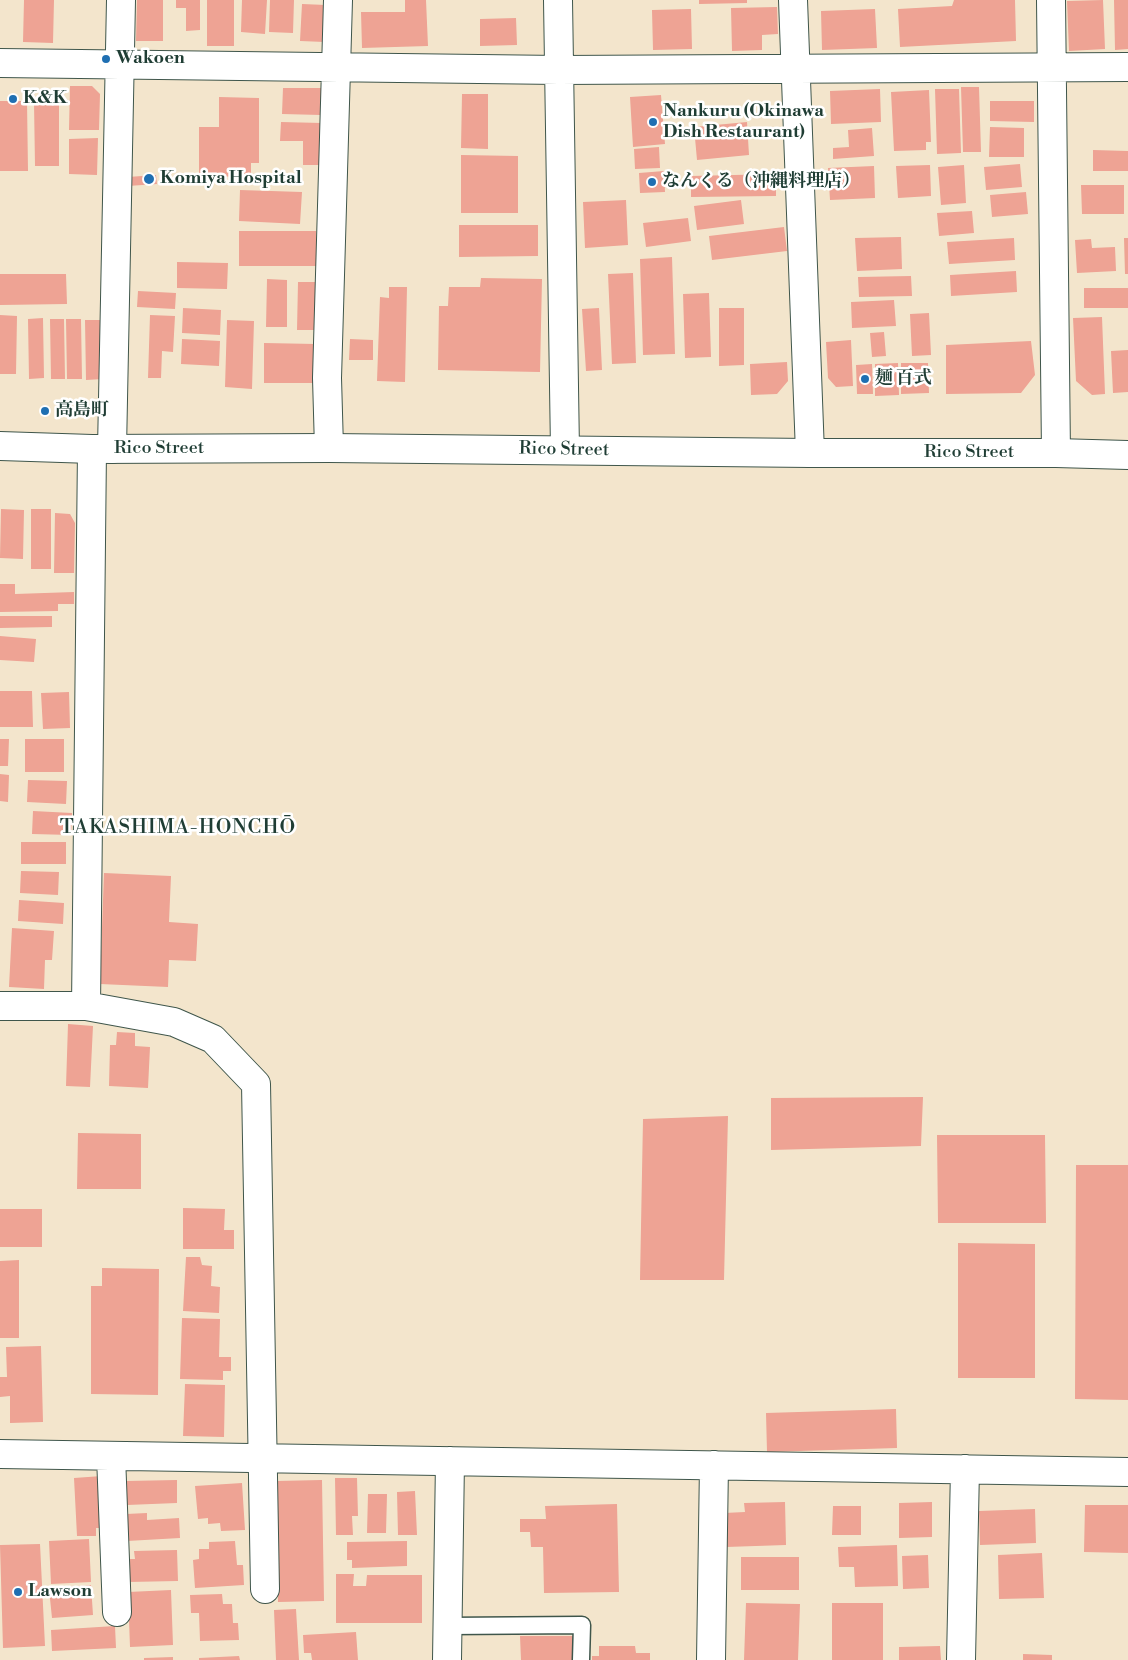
<!DOCTYPE html>
<html>
<head>
<meta charset="utf-8">
<style>
	body { margin:0 }
	canvas { display:block; background:#f3e5cc }
</style>
</head>
<body>
<canvas width="1128" height="1660"></canvas>
<script>
const ctx = document.querySelector('canvas').getContext('2d');
ctx.lineJoin = 'round';
function paint(path, color) {
  ctx.fillStyle = color;
  ctx.fill(path, 'evenodd');
}
function poly(rows) {
  const path = new Path2D();
  for (const r of rows) {
    path.moveTo(r[0], r[1]);
    for (let i = 2; i < r.length; i += 2) path.lineTo(r[i], r[i + 1]);
  }
  return path;
}
function trace(path, color, width, dash) {
  ctx.strokeStyle = color;
  ctx.lineWidth = width;
  ctx.lineCap = dash ? 'butt' : 'round';
  ctx.setLineDash(dash || []);
  ctx.stroke(path);
}
function write(font, color, halo, rows, align = 'center') {
  ctx.font = font + ' "Libre Bodoni","Noto Serif JP",serif';
  ctx.lineWidth = 5;
  ctx.setLineDash([]);
  ctx.textBaseline = 'middle';
  ctx.strokeStyle = halo;
  ctx.fillStyle = color;
  for (const [text, x, y, turn = 0] of rows) {
    ctx.save();
    ctx.translate(x, y);
    ctx.rotate((+turn || 0) * Math.PI / 180);
    ctx.textAlign = isNaN(turn) ? turn : align;
    if (halo) ctx.strokeText(text, 0, 0);
    ctx.fillText(text, 0, 0);
    ctx.restore();
  }
}
const building = poly([
	[24,0,54,0,53,43,23,42],
	[137,0,163,0,163,41,136,41],
	[176,0,200,0,200,30,186,31,186,8,176,8],
	[207,0,234,0,234,46,207,46],
	[242,0,267,0,265,34,241,32],
	[270,0,294,0,293,33,269,32],
	[405,0,426,0,428,46,362,48,361,12,405,12],
	[699,0,747,0,747,3,699,4],
	[954,0,1015,0,1016,41,900,47,898,9,952,6],
	[1103,0,1105,49,1069,51,1067,1],
	[1114,0,1128,0,1128,49,1115,50],
	[302,4,326,5,325,42,300,41],
	[777,7,778,34,762,35,762,50,732,51,731,8],
	[691,9,692,49,653,50,652,10],
	[875,9,877,48,822,50,821,11],
	[516,18,517,45,480,46,480,19],
	[70,86,92,86,100,94,99,130,69,130],
	[961,87,979,87,981,152,963,152],
	[283,88,321,88,321,115,282,114],
	[880,89,881,122,831,124,830,91],
	[935,89,959,89,961,153,937,154],
	[929,90,931,142,926,142,926,150,894,151,891,92],
	[462,94,488,94,488,149,461,148],
	[661,95,665,144,633,147,630,97],
	[219,97,259,98,259,163,251,163,251,177,199,176,199,127,219,127],
	[0,101,27,101,28,171,0,171],
	[990,101,1034,101,1034,122,990,121],
	[34,102,59,102,59,166,35,166],
	[281,122,322,123,321,165,303,165,303,141,280,141],
	[747,122,749,155,697,160,694,127],
	[990,127,1024,128,1024,157,989,157],
	[872,128,874,156,833,159,833,148,849,147,848,130],
	[98,138,97,175,69,174,69,139],
	[659,147,660,168,635,169,634,149],
	[1093,150,1128,151,1128,171,1093,171],
	[461,155,518,156,518,213,461,213],
	[1020,164,1022,187,986,190,984,167],
	[930,165,931,196,898,198,896,166],
	[964,165,966,203,941,205,938,167],
	[874,166,875,198,830,200,828,168],
	[664,171,665,192,640,193,639,173],
	[776,174,776,196,691,197,691,176],
	[156,175,157,184,128,186,128,177],
	[1081,185,1124,185,1124,214,1082,214],
	[240,190,302,192,300,224,239,221],
	[1026,192,1028,214,992,217,990,195],
	[626,200,628,245,585,248,583,202],
	[741,200,744,224,697,230,694,206],
	[972,211,974,233,939,236,937,213],
	[688,218,691,241,646,247,643,223],
	[459,225,538,225,538,256,459,257],
	[784,227,787,251,712,260,709,236],
	[239,231,316,231,316,266,239,266],
	[901,237,902,269,857,271,855,238],
	[1014,238,1015,260,949,264,947,242],
	[1124,238,1128,238,1128,274,1125,274],
	[1091,239,1092,248,1115,247,1116,271,1077,273,1075,240],
	[672,257,675,354,643,355,640,259],
	[177,262,228,263,227,289,177,288],
	[1016,271,1017,292,951,296,950,275],
	[633,273,636,363,612,364,608,274],
	[0,274,66,274,67,304,0,305],
	[911,276,912,296,859,297,858,277],
	[481,278,542,279,540,372,438,370,439,306,448,306,449,287,480,287],
	[267,279,287,280,287,327,266,327],
	[298,282,318,282,317,330,297,330],
	[389,287,407,287,405,382,377,381,380,297,389,298],
	[1084,288,1128,288,1128,308,1084,308],
	[138,291,176,293,175,309,137,307],
	[709,293,711,357,685,358,683,294],
	[894,300,896,326,852,328,851,302],
	[183,308,221,310,220,335,182,333],
	[599,308,602,370,586,371,582,309],
	[719,308,744,308,744,365,719,366],
	[929,313,931,355,912,356,910,314],
	[0,315,17,316,16,374,0,374],
	[150,315,175,316,173,352,162,351,161,378,148,378],
	[1102,317,1105,394,1092,395,1076,381,1073,318],
	[43,318,44,378,29,379,28,319],
	[50,319,64,319,65,379,51,379],
	[66,319,81,319,82,379,67,379],
	[85,320,102,320,103,379,86,380],
	[227,320,254,321,252,389,225,387],
	[884,332,886,356,872,357,870,333],
	[182,339,220,341,219,366,181,364],
	[350,339,373,340,373,360,349,360],
	[851,340,853,386,836,387,828,378,826,342],
	[1031,341,1035,375,1021,393,946,394,946,345],
	[264,343,316,344,315,383,264,383],
	[1128,350,1128,392,1113,393,1111,351],
	[787,362,788,381,777,394,751,395,750,364],
	[898,363,899,395,875,396,875,364],
	[901,363,928,363,929,393,901,394],
	[872,364,873,394,857,394,856,365],
	[1,509,24,510,23,559,0,558],
	[31,509,51,509,51,569,31,569],
	[55,513,70,514,75,523,74,573,54,573],
	[0,584,15,584,15,594,74,592,74,604,58,604,58,611,0,612],
	[0,616,52,616,52,627,0,628],
	[0,636,36,639,34,662,0,660],
	[0,691,32,691,33,727,0,727],
	[69,692,70,728,43,729,41,693],
	[0,739,9,739,8,766,0,766],
	[25,739,64,739,64,772,25,772],
	[0,774,9,775,8,802,0,801],
	[28,780,67,781,66,804,27,802],
	[33,811,72,813,71,835,32,834],
	[21,842,66,842,66,864,21,864],
	[21,871,59,872,58,895,20,893],
	[104,873,171,876,169,922,198,924,196,961,169,960,168,987,100,984],
	[19,900,64,903,63,924,18,921],
	[12,928,54,931,52,960,45,960,44,989,9,987],
	[68,1024,93,1026,90,1087,66,1086],
	[117,1032,135,1033,135,1046,150,1047,148,1088,109,1086,110,1045,116,1045],
	[923,1097,921,1146,771,1150,771,1098],
	[728,1116,724,1280,640,1280,643,1119],
	[78,1133,141,1134,141,1189,77,1189],
	[937,1135,1045,1135,1046,1223,938,1223],
	[1076,1165,1128,1165,1128,1400,1075,1399],
	[183,1208,225,1209,224,1230,234,1230,234,1249,183,1249],
	[0,1209,42,1209,42,1247,0,1247],
	[958,1243,1035,1244,1035,1378,958,1378],
	[186,1257,200,1257,202,1265,212,1266,211,1286,220,1287,219,1313,183,1311],
	[19,1260,19,1338,0,1338,0,1261],
	[102,1268,159,1269,158,1395,91,1394,91,1286,102,1286],
	[182,1318,220,1319,219,1357,231,1357,231,1371,223,1371,223,1380,180,1379],
	[41,1346,43,1422,10,1423,10,1396,0,1397,0,1377,7,1377,6,1347],
	[185,1384,225,1385,224,1437,183,1436],
	[896,1409,897,1448,767,1452,766,1413],
	[102,1476,105,1528,96,1528,96,1536,77,1536,74,1478],
	[335,1478,357,1478,358,1516,352,1516,353,1535,336,1535],
	[177,1480,177,1503,127,1505,126,1481],
	[322,1480,324,1601,278,1602,276,1481],
	[242,1483,245,1530,221,1531,220,1523,208,1524,208,1518,198,1519,195,1486],
	[415,1491,417,1535,398,1535,397,1492],
	[368,1494,387,1494,386,1533,367,1533],
	[785,1502,786,1545,726,1547,724,1513,745,1512,744,1503],
	[932,1502,932,1537,899,1538,899,1503],
	[617,1504,619,1592,544,1593,543,1547,531,1547,530,1532,520,1532,520,1519,546,1519,545,1506],
	[1085,1505,1128,1505,1128,1553,1084,1552],
	[833,1506,861,1506,861,1535,832,1535],
	[1035,1509,1036,1543,980,1545,979,1511],
	[147,1513,147,1520,179,1518,180,1538,127,1541,126,1514],
	[89,1539,91,1582,51,1584,49,1541],
	[235,1541,237,1565,243,1565,244,1585,195,1588,193,1560,199,1559,199,1549,209,1549,209,1542],
	[407,1541,407,1566,352,1568,352,1560,347,1560,347,1542],
	[40,1544,45,1646,3,1648,0,1545],
	[897,1545,898,1586,855,1587,854,1567,839,1567,838,1547],
	[177,1550,178,1581,128,1582,127,1559,135,1559,134,1551],
	[1042,1553,1044,1598,999,1599,998,1555],
	[928,1555,929,1588,903,1589,902,1556],
	[741,1557,799,1557,799,1590,741,1590],
	[336,1574,354,1574,353,1586,366,1586,367,1575,422,1575,422,1623,336,1623],
	[91,1585,93,1615,52,1618,49,1589],
	[171,1590,173,1645,130,1647,128,1592],
	[222,1594,223,1604,232,1604,233,1623,238,1623,239,1640,200,1641,199,1613,191,1613,190,1595],
	[746,1603,800,1604,798,1660,744,1660],
	[832,1603,883,1603,883,1660,832,1660],
	[296,1609,299,1660,276,1660,274,1610],
	[115,1626,116,1648,52,1651,51,1630],
	[356,1632,358,1660,312,1660,311,1653,304,1653,303,1635],
	[520,1636,575,1636,576,1660,521,1660],
	[599,1646,635,1646,636,1653,650,1653,650,1660,592,1660,592,1656,599,1656],
	[940,1646,941,1660,899,1660,899,1647],
	[1023,1654,1052,1655,1052,1660,1023,1660],
	[239,1656,240,1660,199,1660,199,1658],
	[173,1657,173,1660,144,1660,144,1658]
]);
const service = poly([
	[447,1626,582,1625,581,1660]
]);
const minor = poly([
	[558,0,565,450],
	[793,0,810,453],
	[1051,0,1056,453],
	[0,63,559,70,1128,67],
	[329,448,327,378,338,0],
	[112,449,121,0],
	[0,1006,86,1006,174,1022,213,1039,256,1084,265,1589],
	[86,1006,92,449],
	[0,1454,1128,1472],
	[111,1456,117,1612],
	[447,1660,450,1461],
	[711,1660,714,1465],
	[961,1660,965,1469]
]);
const secondary = poly([
	[0,446,92,449,329,448,810,453,1056,453,1128,455]
]);
const markers = [
	[106,59,5,"#1f6fb2"],
	[13,99,5,"#1f6fb2"],
	[653,122,5,"#1f6fb2"],
	[149,179,6,"#1f6fb2"],
	[652,182,5,"#1f6fb2"],
	[865,379,5,"#1f6fb2"],
	[45,411,5,"#1f6fb2"],
	[18,1592,5,"#1f6fb2"]
];
const poiNames = [
	["Wakoen",116,59],
	["K&K",23,99],
	["Nankuru (Okinawa",663,112],
	["Dish Restaurant)",663,133],
	["Komiya Hospital",160,179],
	["なんくる（沖縄料理店）",662,182],
	["麺 百式",875,379],
	["高島町",55,411],
	["Lawson",28,1592]
];
const streetNames = [
	["Rico Street",159,449],
	["Rico Street",564,450,1],
	["Rico Street",969,453]
];
const quarterNames = [
	["TAKASHIMA-HONCHŌ",178,828]
];
paint(building, '#eea394');
trace(service, '#3f564b', 19);
trace(minor, '#3f564b', 30);
trace(secondary, '#3f564b', 30);
trace(service, '#fff', 16);
trace(minor, '#fff', 28);
trace(secondary, '#fff', 28);
for (const [x, y, r, color] of markers) {
  const dot = new Path2D();
  dot.arc(x, y, r, 0, 2 * Math.PI);
  ctx.fillStyle = color;
  ctx.fill(dot);
  trace(dot, '#fff', 2);
}
write('bold 18px', '#1f3d34', '#fff', poiNames, 'left');
write('18px', '#1f3d34', '#fff', streetNames);
ctx.letterSpacing = '1px';
write('20px', '#1f3d34', '#fff', quarterNames);
ctx.letterSpacing = '0px';
</script>
</body>
</html>
